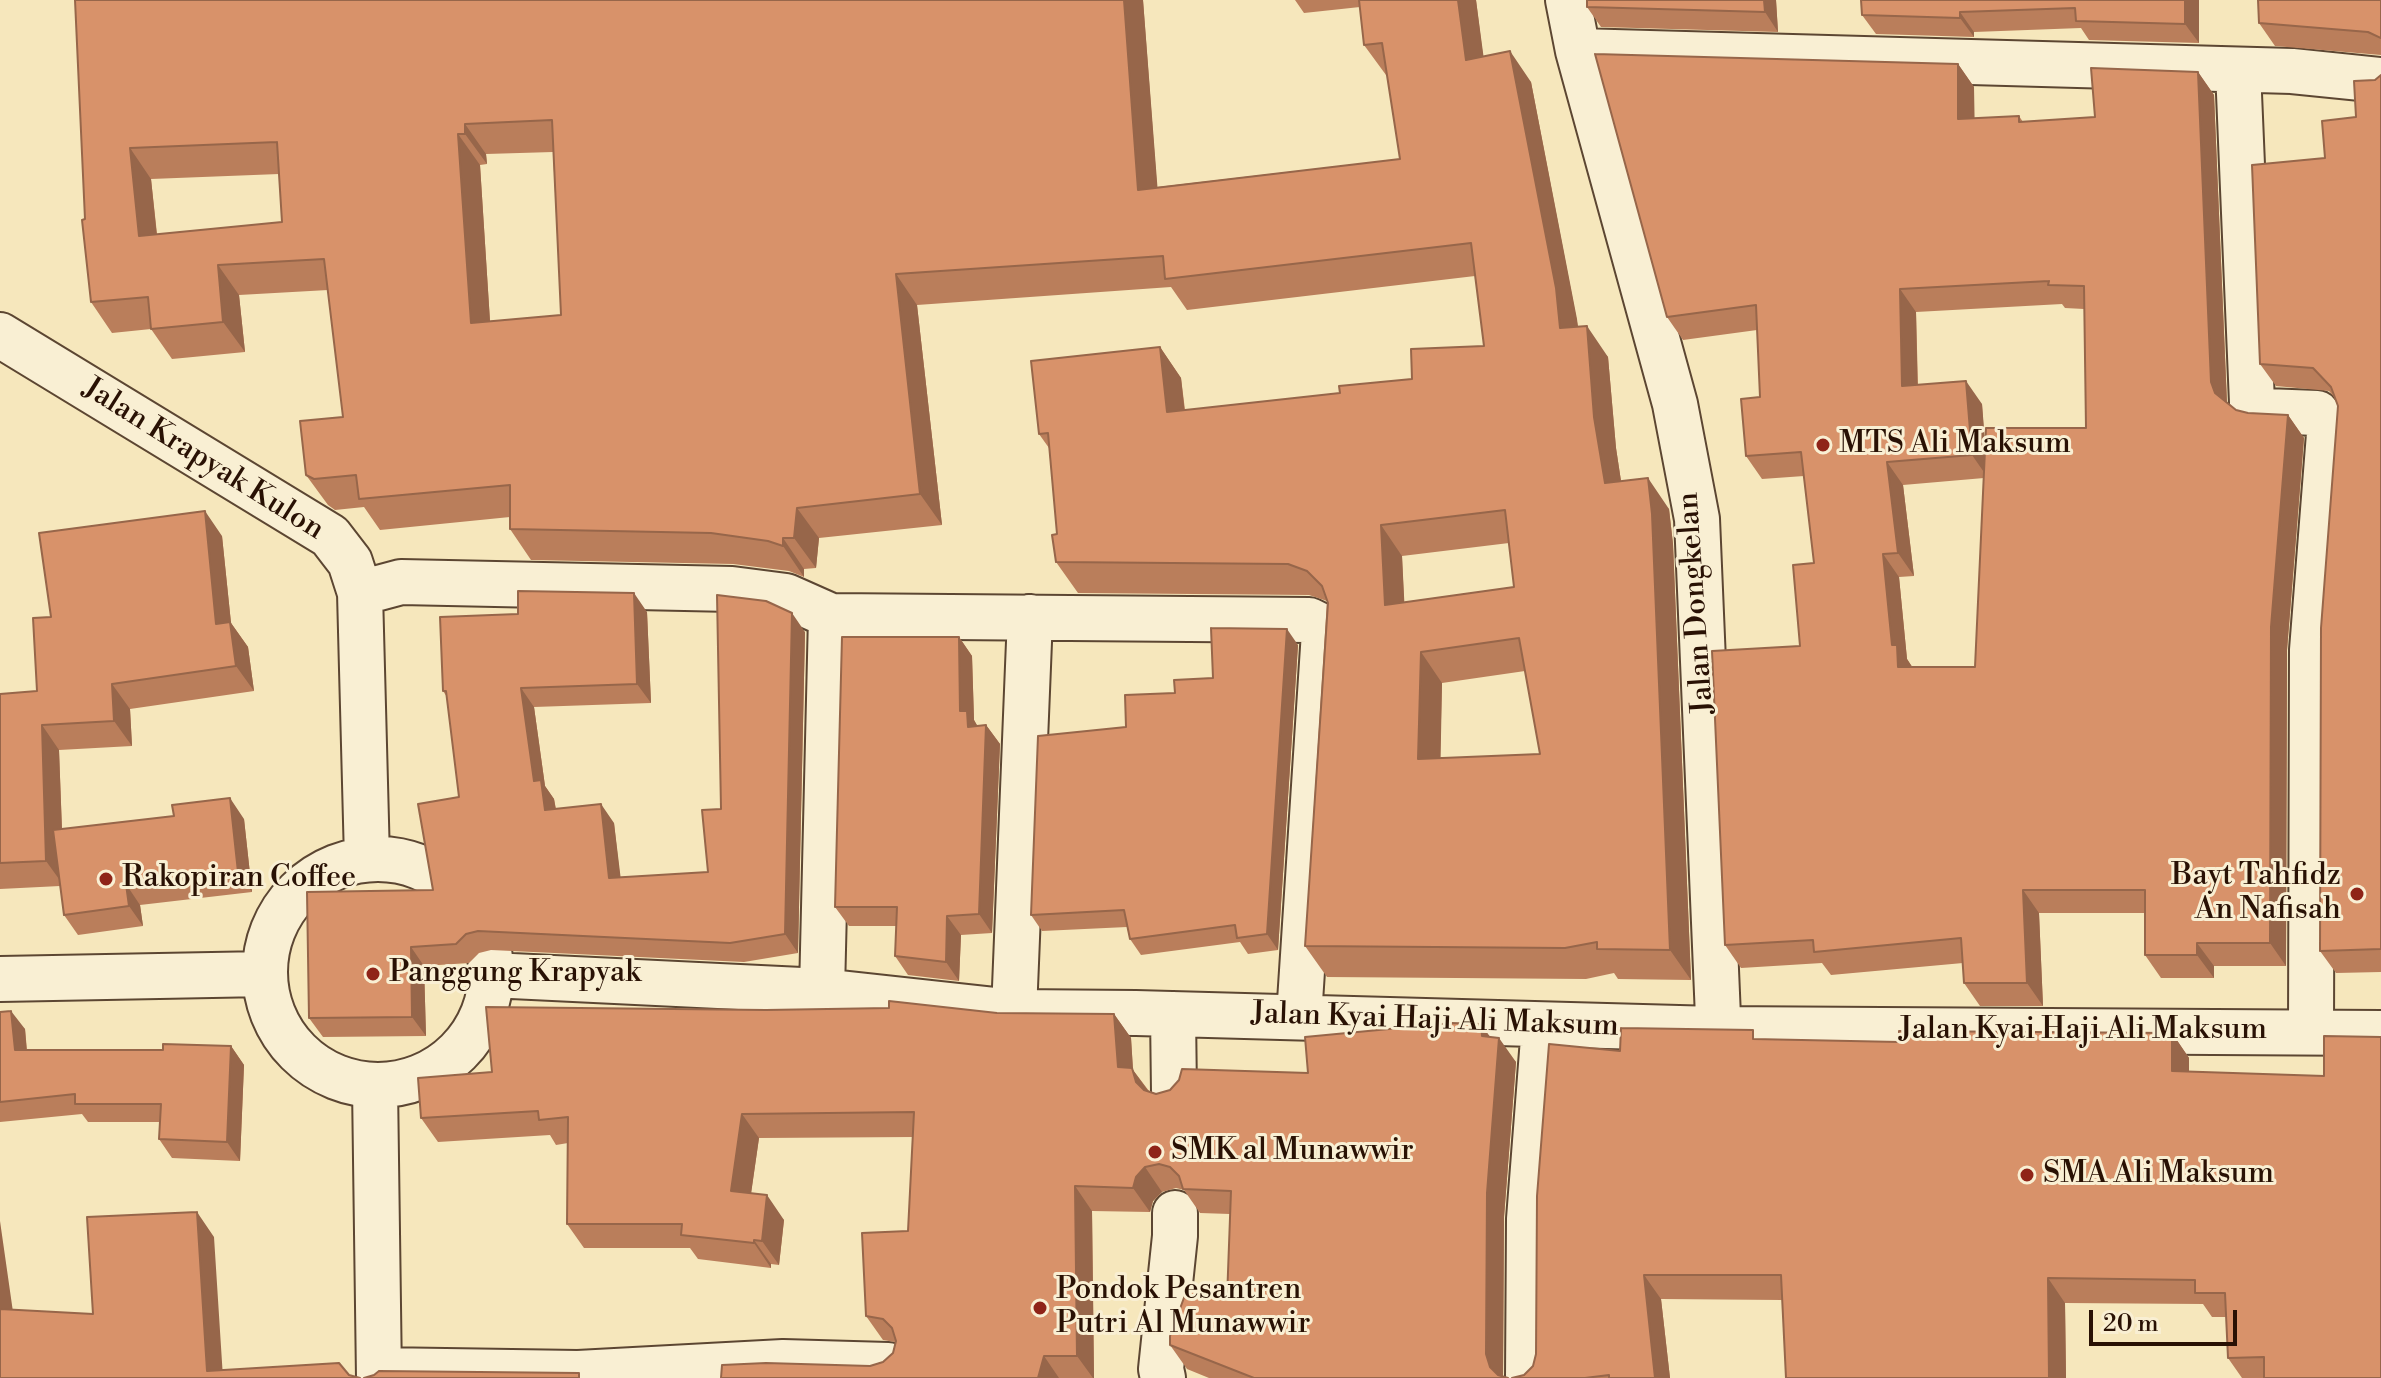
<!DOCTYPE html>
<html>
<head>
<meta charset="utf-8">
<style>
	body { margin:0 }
	#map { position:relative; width:2381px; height:1378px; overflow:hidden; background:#f6e7bc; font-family:"Libre Bodoni",serif }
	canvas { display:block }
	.scale { position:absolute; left:2089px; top:1310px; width:148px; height:36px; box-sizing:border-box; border:4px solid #291104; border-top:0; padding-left:10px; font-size:24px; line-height:28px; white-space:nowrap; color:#291104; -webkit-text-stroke:6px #f9efd3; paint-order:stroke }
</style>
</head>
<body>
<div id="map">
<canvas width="2381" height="1378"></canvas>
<div class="scale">20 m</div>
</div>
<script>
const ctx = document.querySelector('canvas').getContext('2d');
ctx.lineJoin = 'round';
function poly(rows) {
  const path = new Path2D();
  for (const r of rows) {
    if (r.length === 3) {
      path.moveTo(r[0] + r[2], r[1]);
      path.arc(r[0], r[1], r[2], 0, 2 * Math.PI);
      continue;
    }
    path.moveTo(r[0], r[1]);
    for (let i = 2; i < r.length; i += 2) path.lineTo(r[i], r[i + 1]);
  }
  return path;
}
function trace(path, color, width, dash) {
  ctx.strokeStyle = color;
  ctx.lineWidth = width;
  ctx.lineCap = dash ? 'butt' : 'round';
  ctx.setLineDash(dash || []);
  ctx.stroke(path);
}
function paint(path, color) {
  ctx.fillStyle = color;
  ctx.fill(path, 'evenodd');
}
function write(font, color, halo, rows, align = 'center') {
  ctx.font = font + ' "Libre Bodoni",serif';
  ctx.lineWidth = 6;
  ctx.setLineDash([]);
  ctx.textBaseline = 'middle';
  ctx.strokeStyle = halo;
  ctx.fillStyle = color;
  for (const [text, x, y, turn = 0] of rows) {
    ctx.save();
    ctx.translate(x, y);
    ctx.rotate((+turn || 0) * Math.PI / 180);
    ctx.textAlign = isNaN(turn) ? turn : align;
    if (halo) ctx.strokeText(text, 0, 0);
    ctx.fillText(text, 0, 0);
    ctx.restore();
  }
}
const minor = poly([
	[1568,0,1578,51,1675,404,1697,519,1718,1017,1715,1029],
	[1578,51,2292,71,2381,80],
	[2238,70,2252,403,2265,411,2317,413,2327,425,2329,434,2312,650,2311,1032],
	[0,335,330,536,350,562,360,593,367,859],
	[360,593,401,582,732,589,786,596,831,616,1309,620,1317,624,1324,632,1299,1017],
	[378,972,113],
	[491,975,822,991,1014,1012,1136,1013,1715,1029,2381,1033],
	[0,979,265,974],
	[822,991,831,616],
	[1014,1012,1030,617],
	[1173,1014,1174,1093],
	[375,1086,379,1378],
	[379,1370,578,1373,783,1362,888,1365],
	[1163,1378,1161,1369,1175,1236,1175,1213],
	[1528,1378,1529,1219,1544,1026]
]);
const wall = poly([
	[75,0,1146,0,1143,0,1157,187,1400,159,1387,75,1386,75,1364,45,1360,7,1304,13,1295,0,1476,0,1483,56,1531,82,1578,327,1608,357,1616,448,1621,481,1669,509,1673,544,1691,980,1618,979,1614,973,1586,979,1327,977,1305,946,1327,601,1309,595,1078,593,1056,562,1057,534,1049,448,1039,434,1160,347,1181,378,1185,410,1340,393,1412,379,1484,346,1475,276,1187,310,1171,287,917,305,942,525,819,538,816,568,804,569,804,577,789,571,733,564,531,560,510,529,510,517,380,530,364,507,335,510,328,505,306,475,343,417,328,290,239,295,245,352,172,359,151,329,112,333,91,302,85,219],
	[553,152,561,315,490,321,480,165,487,164,486,154],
	[279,174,282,222,157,234,151,179],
	[1509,543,1514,587,1404,602,1402,556],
	[1525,671,1540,754,1440,758,1442,683],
	[1776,0,1778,32,1601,27,1587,7],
	[1861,0,2199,0,2199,43,2089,40,2081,28,1974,32,1974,37,1876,34,1862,15],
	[2381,0,2381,55,2275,46,2259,23],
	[1958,64,1974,87,1974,119,2019,116,2023,122,2095,117,2198,72,2214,95,2227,402,2236,410,2248,413,2288,415,2304,438,2287,650,2286,966,2214,966,2214,978,2161,978,2145,955,2145,913,2039,913,2043,1006,1980,1006,1964,983,1963,963,1831,975,1822,963,1741,968,1725,945,1800,646,1814,563,1804,476,1762,479,1746,456,1760,397,1757,330,1683,340,1667,317],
	[2062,304,2065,308,2084,309,2086,428,1985,449,1982,404,1918,385,1916,312],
	[1984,478,1975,667,1912,667,1907,659,1899,577,1914,576,1903,485],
	[2381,75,2381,972,2336,973,2320,951,2338,406,2334,397,2329,391,2276,386,2260,364,2325,158,2356,117,2375,80],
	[222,536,231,623,248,647,254,691,130,709,132,746,59,750,62,829,244,819,252,892,140,905,143,926,78,935,64,915,60,886,0,889,0,694,37,691,51,617],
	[647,612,651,703,534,707,545,786,554,799,556,809,614,823,620,877,708,872,721,809,805,632,798,953,744,962,491,950,479,953,469,963,424,966,426,1036,323,1037,309,1018,433,890,459,797,447,697,443,691],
	[959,637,972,656,974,720,977,726,986,725,1000,744,992,933,961,935,959,981,908,975,895,956,896,926,849,926,835,907],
	[1298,645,1278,950,1248,954,1240,942,1141,955,1130,939,1127,927,1042,931,1031,915,1126,727,1175,693],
	[0,1012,25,1029,27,1050,163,1050,231,1046,244,1065,240,1161,172,1158,159,1139,160,1122,88,1122,82,1114,0,1122],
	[997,1013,1114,1014,1131,1038,1133,1070,1149,1091,1156,1094,1308,1073,1490,1037,1516,1062,1504,1217,1503,1376,1508,1378,1209,1378,1187,1369,1170,1345,1227,1299,1230,1214,1200,1213,1184,1190,1176,1188,1162,1192,1153,1201,1150,1212,1092,1211,1094,1378,721,1378,870,1366,883,1362,893,1353,895,1342,883,1340,866,1316,908,1231,913,1137,759,1138,751,1193,784,1220,779,1265,771,1264,771,1268,698,1259,690,1248,584,1248,567,1224,568,1143,556,1145,550,1135,438,1142,421,1118,492,1072],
	[2172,1033,2189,1058,2189,1071,2381,1378,2242,1378,2228,1358,2227,1317,2212,1317,2203,1304,2065,1303,2066,1378,1786,1378,1782,1300,1661,1299,1670,1378,1512,1378,1524,1375,1533,1366,1620,1051,1760,1039,1899,1042]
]);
const shadedWall = poly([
	[1124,0,1143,0,1160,220,1138,190],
	[1458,0,1476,0,1488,90,1466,60],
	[1764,0,1776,0,1778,32,1765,12],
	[2185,0,2199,0,2199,43,2185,24],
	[1960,12,1974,32,1974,37,1960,18],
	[1510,51,1531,82,1577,319,1582,359,1560,328],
	[1958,64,1974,87,1975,142,1958,119],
	[2198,72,2214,95,2227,405,2215,393,2211,382],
	[465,124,486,154,487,164,465,134],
	[458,134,480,165,492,353,471,323],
	[130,148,151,179,160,266,139,236],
	[218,265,239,295,245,352,223,322],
	[896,274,917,305,942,525,920,494],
	[1900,289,1916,312,1918,409,1902,386],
	[1587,326,1608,357,1616,448,1626,514,1605,483,1594,417],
	[1160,347,1181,378,1188,442,1167,412],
	[1966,381,1982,404,1988,478,1972,455],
	[2288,415,2304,438,2287,650,2286,966,2270,943,2271,627],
	[1887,462,1903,485,1914,576,1898,553],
	[1648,478,1669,509,1673,544,1691,980,1670,950],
	[797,508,819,538,816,568,794,538],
	[205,511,222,536,231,623,248,647,254,691,236,666,216,624],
	[1381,525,1402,556,1406,635,1385,605],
	[783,538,804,569,804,577,783,546],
	[1883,554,1899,577,1907,659,1913,668,1898,667,1892,645],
	[634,593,647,612,651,703,637,684],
	[792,613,805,632,798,953,785,934],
	[1287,629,1298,645,1278,950,1267,934],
	[959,637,972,656,974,720,980,730,968,727,960,711],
	[1421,652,1442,683,1440,789,1418,759],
	[112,684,130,709,132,746,114,721],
	[521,688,534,707,545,786,554,799,559,829,545,810,534,781],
	[42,725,59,750,64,886,46,861],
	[986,725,1000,744,992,933,979,914],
	[230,798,244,819,252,892,238,872],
	[601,804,614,823,623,897,609,878],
	[126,884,140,905,143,926,129,906],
	[2023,890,2039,913,2043,1006,2027,983],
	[947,916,961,935,959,981,946,962],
	[2197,943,2214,966,2214,978,2197,955],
	[411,947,424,966,426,1036,412,1017],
	[11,1011,25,1029,28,1068,15,1050],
	[1114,1014,1131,1038,1133,1070,1149,1092,1153,1106,1118,1067],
	[1481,1024,1498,1048,1499,1038,1516,1062,1504,1217,1503,1378,1498,1378,1490,1367,1486,1354],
	[2172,1033,2189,1058,2189,1095,2172,1071],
	[231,1046,244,1065,240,1161,227,1142],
	[742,1114,759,1138,748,1215,731,1191],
	[1145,1167,1162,1192,1153,1201,1150,1212,1133,1188,1136,1177],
	[1075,1186,1092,1211,1094,1378,1093,1378,1077,1356],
	[767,1195,784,1220,779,1265,762,1241],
	[197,1212,214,1237,223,1378,207,1371],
	[0,1221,16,1333,0,1311],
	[754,1240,771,1264,771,1268,754,1243],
	[1644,1275,1661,1299,1670,1378,1655,1378],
	[2048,1278,2065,1303,2066,1378,2049,1378],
	[1044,1356,1059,1378,1038,1378]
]);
const building = poly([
	[75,0,1124,0,1138,190,1400,159,1382,43,1364,45,1359,0,1458,0,1466,60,1510,51,1556,288,1560,328,1587,326,1594,417,1605,483,1648,478,1652,514,1670,950,1597,949,1597,942,1565,948,1305,946,1328,603,1322,586,1307,571,1288,564,1056,562,1052,535,1057,534,1048,433,1039,434,1031,361,1160,347,1167,412,1340,393,1339,386,1412,379,1411,349,1484,346,1471,243,1165,279,1163,256,896,274,920,494,797,508,794,538,783,538,783,546,768,541,711,533,510,529,510,485,359,499,356,475,314,479,306,475,300,421,343,417,324,259,218,265,223,322,151,329,148,297,91,302,82,220,85,219,75,0],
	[552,120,561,315,471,323,458,134,465,134,465,124,552,120],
	[277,142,282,222,139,236,130,148,277,142],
	[1505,510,1514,587,1385,605,1381,525,1505,510],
	[1519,638,1540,754,1418,759,1421,652,1519,638],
	[1587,0,1764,0,1765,12,1587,7,1587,0],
	[1861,0,2185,0,2185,24,2076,21,2075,8,1960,12,1960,18,1862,15,1861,0],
	[2258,0,2381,0,2381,38,2368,32,2259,23,2258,0],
	[1595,54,1958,64,1958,119,2019,116,2019,122,2095,117,2091,68,2198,72,2211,382,2215,393,2236,410,2248,413,2288,415,2271,627,2270,943,2197,943,2197,955,2145,955,2145,890,2023,890,2027,983,1964,983,1961,938,1814,952,1813,940,1725,945,1712,651,1800,646,1793,565,1814,563,1801,452,1746,456,1741,399,1760,397,1756,305,1667,317,1595,54],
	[2049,281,2048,285,2084,286,2086,428,1986,428,1975,667,1898,667,1897,645,1892,645,1883,554,1898,553,1887,462,1972,455,1966,381,1902,386,1900,289,2049,281],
	[2381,75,2381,949,2320,951,2321,628,2338,406,2331,387,2313,368,2260,364,2252,165,2325,158,2322,121,2356,117,2354,81,2375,80,2381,75],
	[205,511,216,624,230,622,236,666,112,684,114,721,42,725,46,861,0,863,0,694,37,691,33,618,51,617,39,533,205,511],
	[518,591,634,593,637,684,521,688,534,781,541,780,545,810,601,804,609,878,708,872,702,810,721,809,717,595,766,601,792,613,785,934,730,943,478,931,466,934,456,944,411,947,412,1017,309,1018,307,892,433,890,418,804,459,797,446,691,443,691,440,617,518,614,518,591],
	[1211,628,1287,629,1267,934,1237,938,1235,925,1130,939,1124,910,1031,915,1038,736,1126,727,1125,695,1175,693,1174,680,1213,678,1211,628],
	[842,637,959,637,960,711,967,711,968,727,986,725,979,914,947,916,946,962,895,956,897,907,835,907,842,637],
	[230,798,238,872,126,884,129,906,64,915,53,830,174,816,172,805,230,798],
	[889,1001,997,1013,1114,1014,1118,1067,1132,1068,1136,1082,1144,1090,1156,1094,1170,1090,1179,1080,1182,1069,1308,1073,1305,1037,1452,1023,1481,1024,1482,1036,1499,1038,1487,1193,1486,1354,1490,1367,1498,1375,1508,1378,1254,1378,1170,1345,1170,1336,1189,1284,1227,1299,1231,1191,1183,1189,1179,1176,1170,1167,1159,1164,1145,1167,1136,1177,1133,1188,1075,1186,1077,1356,1044,1356,1038,1378,721,1378,722,1365,766,1363,870,1366,883,1362,893,1353,896,1341,892,1328,883,1319,866,1316,862,1233,908,1231,914,1112,742,1114,731,1191,767,1195,762,1241,754,1240,754,1243,681,1235,682,1224,567,1224,568,1117,539,1120,538,1111,421,1118,418,1078,492,1072,486,1007,766,1010,889,1008,889,1001],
	[11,1011,15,1050,163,1050,163,1044,231,1046,227,1142,159,1139,161,1104,75,1104,75,1094,0,1102,0,1012,11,1011],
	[1621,1028,1753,1030,1753,1039,1899,1042,1899,1031,2172,1033,2172,1071,2324,1076,2324,1036,2381,1037,2381,1378,2264,1378,2264,1357,2228,1358,2225,1293,2195,1293,2195,1280,2048,1278,2049,1378,1786,1378,1781,1275,1644,1275,1655,1378,1609,1378,1609,1375,1585,1378,1512,1378,1524,1375,1533,1366,1536,1354,1537,1196,1549,1044,1620,1051,1621,1028],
	[197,1212,207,1371,339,1363,349,1375,360,1378,0,1378,0,1309,93,1314,87,1217,197,1212],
	[379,1371,579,1373,579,1378,364,1378,374,1375,379,1371]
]);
const markers = [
	[1823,445,8,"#8f2418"],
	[106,879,8,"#8f2418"],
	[2357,894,8,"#8f2418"],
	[373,974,8,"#8f2418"],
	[1155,1152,8,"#8f2418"],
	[2027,1175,8,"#8f2418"],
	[1040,1308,8,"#8f2418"]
];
const poiNames = [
	["MTS Ali Maksum",1839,445],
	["Bayt Tahfidz",2341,877,"right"],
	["An Nafisah",2341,911,"right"],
	["Rakopiran Coffee",122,879],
	["Panggung Krapyak",389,974],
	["SMK al Munawwir",1171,1152],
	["SMA Ali Maksum",2043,1175],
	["Pondok Pesantren",1056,1291],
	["Putri Al Munawwir",1056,1325]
];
const streetNames = [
	["Jalan Krapyak Kulon",203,460,32],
	["Jalan Dongkelan",1697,603,-94],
	["Jalan Kyai Haji Ali Maksum",1435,1021,2],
	["Jalan Kyai Haji Ali Maksum",2083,1031]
];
trace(minor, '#5c4632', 48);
trace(minor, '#f9efd3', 44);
paint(wall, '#ba7e5b');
paint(shadedWall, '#97664a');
paint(building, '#d8926a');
trace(building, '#97664a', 2);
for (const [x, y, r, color] of markers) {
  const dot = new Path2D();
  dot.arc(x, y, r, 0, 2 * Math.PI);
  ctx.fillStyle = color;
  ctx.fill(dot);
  trace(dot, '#f9efd3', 3);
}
write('30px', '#291104', '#f9efd3', poiNames, 'left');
write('30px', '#291104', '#f9efd3', streetNames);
</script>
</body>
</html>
